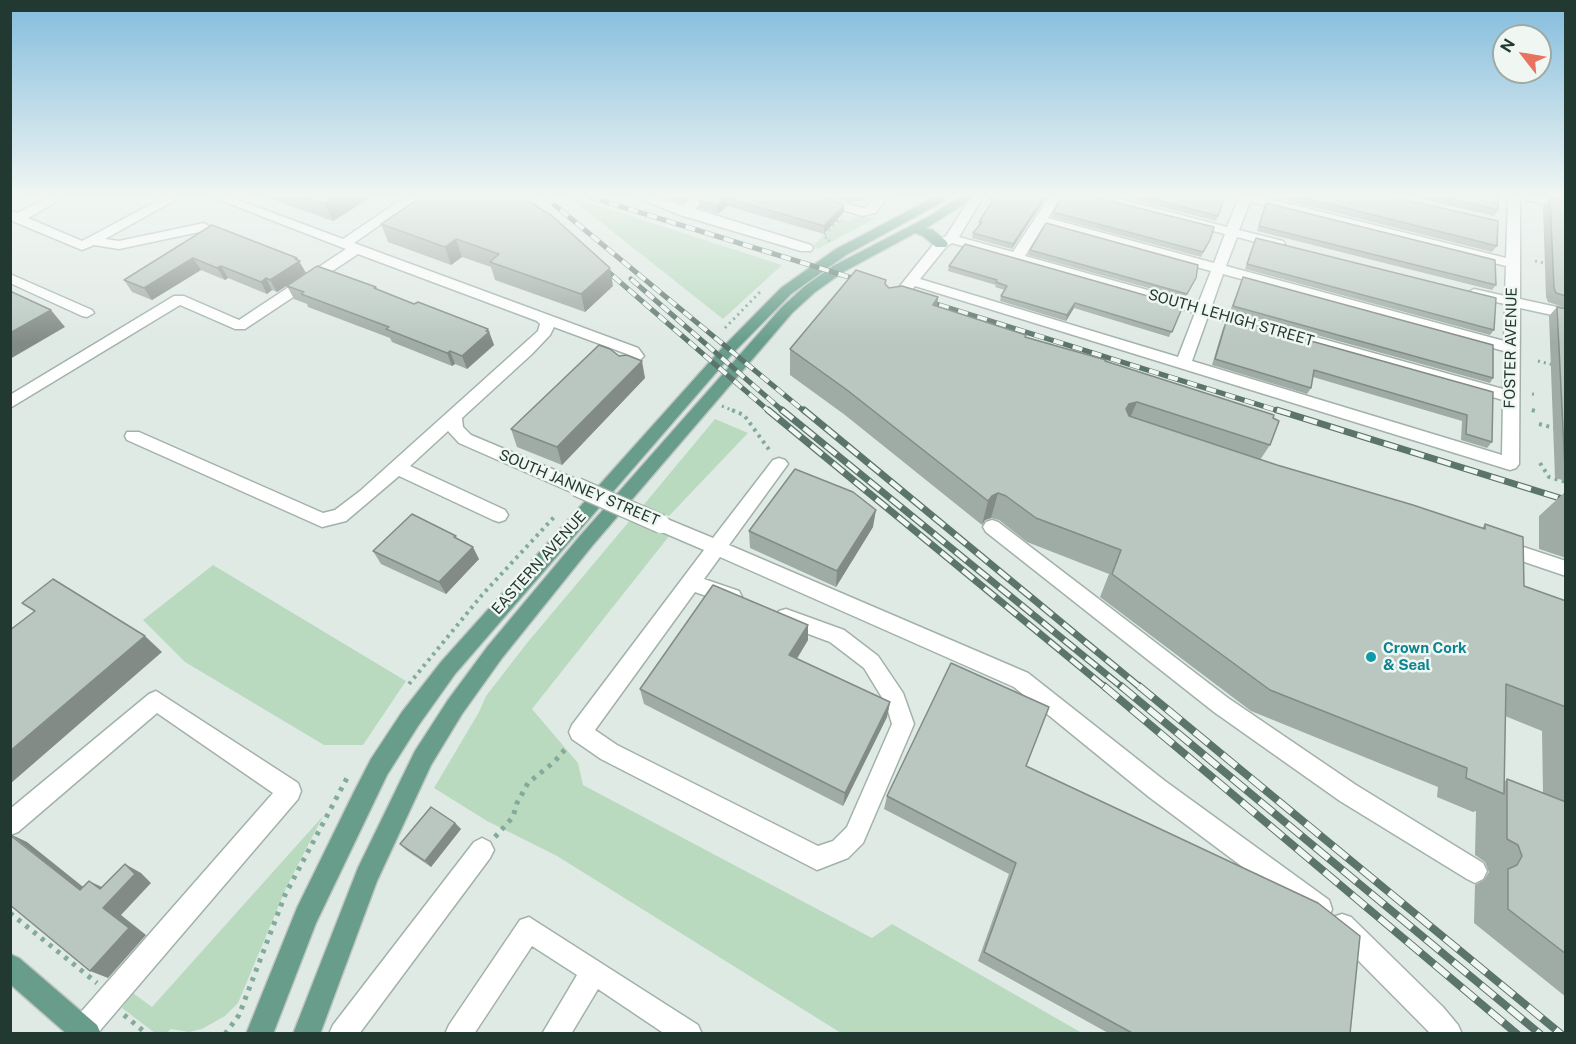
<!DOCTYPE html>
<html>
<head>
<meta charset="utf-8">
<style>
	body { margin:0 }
	#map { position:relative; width:1576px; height:1044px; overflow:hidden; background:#e0eae5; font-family:"Public Sans",sans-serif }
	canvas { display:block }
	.frame { position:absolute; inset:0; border:12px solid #223931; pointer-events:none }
	.north { position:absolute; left:1492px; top:24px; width:60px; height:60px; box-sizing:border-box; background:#f0f7f3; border:2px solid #9eaba5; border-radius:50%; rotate:301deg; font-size:16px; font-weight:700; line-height:24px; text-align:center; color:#223931 }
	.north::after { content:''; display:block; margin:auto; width:21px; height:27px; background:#e87460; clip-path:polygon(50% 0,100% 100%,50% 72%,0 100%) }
</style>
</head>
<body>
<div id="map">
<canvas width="1576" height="1044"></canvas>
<div class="frame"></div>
<div class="north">N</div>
</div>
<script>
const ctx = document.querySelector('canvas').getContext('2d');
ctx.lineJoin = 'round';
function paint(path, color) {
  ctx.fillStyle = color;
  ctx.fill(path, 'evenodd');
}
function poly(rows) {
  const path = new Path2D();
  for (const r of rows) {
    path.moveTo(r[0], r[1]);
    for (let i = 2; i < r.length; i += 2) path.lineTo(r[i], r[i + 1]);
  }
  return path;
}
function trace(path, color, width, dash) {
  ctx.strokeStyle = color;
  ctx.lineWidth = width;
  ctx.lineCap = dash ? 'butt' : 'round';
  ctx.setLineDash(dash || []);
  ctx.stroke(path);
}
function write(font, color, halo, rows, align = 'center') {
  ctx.font = font + ' "Public Sans",sans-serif';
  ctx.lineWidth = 5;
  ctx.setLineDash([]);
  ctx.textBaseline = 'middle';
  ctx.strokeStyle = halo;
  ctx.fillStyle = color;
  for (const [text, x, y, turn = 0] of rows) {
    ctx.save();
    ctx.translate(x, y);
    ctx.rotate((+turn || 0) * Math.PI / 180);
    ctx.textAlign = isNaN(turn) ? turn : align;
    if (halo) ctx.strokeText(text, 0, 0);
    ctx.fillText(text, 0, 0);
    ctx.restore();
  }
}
const green = poly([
	[569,197,572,197,782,265,723,319],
	[855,217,876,218,818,249,813,246,841,218,850,221],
	[715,419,748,433,669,516,641,508],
	[632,518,670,535,532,709,578,763,583,785,872,938,892,924,1082,1033,841,1033,557,856,487,821,434,788,479,712,486,696,527,643],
	[213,565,406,681,363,745,324,745,185,662,143,620],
	[323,816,286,888,238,1003,225,1016,202,1029,189,1032,171,1029,167,1033,155,1033,122,1008,133,993,152,1007]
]);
const pathFar2 = poly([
	[828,241,830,240,823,236,840,219],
	[1535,261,1549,264],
	[725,328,760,292],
	[1538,361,1554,365],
	[1532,394,1538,395],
	[722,406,736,412],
	[1532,410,1537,412]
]);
const pathFar1 = poly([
	[732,410,744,415,770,451],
	[1532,410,1539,412],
	[1539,424,1566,431],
	[1540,463,1549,477,1566,482],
	[409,684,482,595,555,516]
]);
const path = poly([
	[495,837,513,817,517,803,528,783,554,762,568,746],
	[10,913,97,983],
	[124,1015,147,1034],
	[225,1034,239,1015,285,895,347,778]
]);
const minor = poly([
	[10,197,17,197,10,202,10,197],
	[49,197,65,197,28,218,82,241,159,200,155,197,173,197,175,200,105,239,119,241,204,223,210,227,204,231,119,249,94,245,82,250,10,220,10,211,17,213,49,197],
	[212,197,230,197,343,239,405,197,420,197,354,243,638,348,644,356,629,371,624,372,616,367,627,354,554,327,550,335,532,354,462,418,463,427,471,435,583,482,586,487,583,492,577,494,571,492,459,443,448,431,410,466,505,510,508,515,505,520,499,522,493,520,399,476,346,521,322,527,127,440,125,436,127,432,139,432,323,513,335,510,360,491,538,331,540,324,537,321,358,254,245,329,235,329,180,305,10,408,10,395,174,296,184,296,239,320,346,249,212,197],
	[636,197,656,197,683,206,693,197,707,197,695,209,811,245,813,248,811,251,801,251,680,215,636,197],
	[803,197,824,197,862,208,867,207,875,197,888,197,875,213,862,216,803,197],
	[971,197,983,197,959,237,1013,252,1049,197,1061,197,1048,218,1214,263,1225,234,1093,200,1091,197,1113,197,1227,227,1239,197,1262,197,1506,258,1508,197,1520,197,1520,299,1566,309,1566,318,1520,308,1519,464,1516,468,1510,470,915,286,910,292,900,292,898,289,900,286,936,241,946,236,971,197],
	[1250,202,1506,266,1505,296,1474,289,1467,293,1469,296,1505,304,1504,341,1226,266,1237,237,1278,248,1285,244,1283,241,1239,230,1250,202],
	[1044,225,1211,271,1198,304,1025,256,1044,225],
	[952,243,1195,313,1178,357,920,279,946,247,952,243],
	[1223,274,1504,351,1503,389,1211,308,1223,274],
	[1208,316,1503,400,1502,455,1192,361,1208,316],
	[1524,197,1548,197,1566,201,1566,209,1526,200,1524,197],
	[10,274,92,310,94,313,87,317,82,316,10,283,10,274],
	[779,458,785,460,788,464,785,468,729,545,1028,673,1165,781,1329,900,1332,909,1329,918,1320,921,1311,918,1149,797,1014,687,720,557,704,579,739,591,742,597,739,603,732,605,695,592,595,730,617,745,818,846,833,841,847,827,892,724,886,704,864,668,830,642,779,623,776,617,779,611,786,609,844,630,878,656,903,693,914,724,863,843,848,858,817,870,601,759,572,739,569,732,572,725,704,550,655,529,652,524,655,519,661,517,667,519,713,538,773,460,779,458],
	[992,520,998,522,1228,698,1356,785,1483,863,1487,871,1483,879,1475,883,1467,879,1340,801,1214,712,986,532,983,527,986,522,992,520],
	[1502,540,1566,561,1566,576,1495,552,1493,547,1495,542,1502,540],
	[156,691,298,783,301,791,298,799,97,1034,72,1034,70,1029,74,1020,273,793,157,713,18,832,10,835,10,809,149,694,156,691],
	[482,838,490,842,494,850,490,858,359,1034,329,1034,333,1025,474,842,482,838],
	[1342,914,1351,917,1443,1007,1458,1025,1462,1034,1431,1034,1333,935,1330,926,1333,917,1342,914],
	[529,917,698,1025,702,1034,665,1034,598,989,571,1034,542,1034,577,975,532,946,474,1034,445,1034,449,1025,520,920,529,917]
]);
const major = poly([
	[935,197,951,197,846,255,791,294,733,353,455,674,418,726,387,775,316,923,273,1034,246,1034,297,908,354,792,371,759,402,712,441,662,723,347,781,288,836,249,935,197],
	[960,197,975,197,926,228,933,230,946,241,948,244,946,247,936,247,923,236,915,233,843,272,815,292,792,313,592,546,502,658,462,714,431,765,377,881,320,1034,293,1034,358,868,415,751,448,700,488,646,580,536,782,307,805,286,833,266,930,216,960,197],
	[10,954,19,958,97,1025,101,1034,67,1034,10,984,10,954]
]);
const railFar2 = poly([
	[524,197,542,213],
	[545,197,805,412],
	[590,197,865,282],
	[598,263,770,412],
	[631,279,784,412],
	[920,299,1282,412]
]);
const railFar1 = poly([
	[768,410,1106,688],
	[782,410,1123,688],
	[804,410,1141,688],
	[1277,410,1566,500]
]);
const rail = poly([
	[1104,686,1517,1034],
	[1121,686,1540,1034],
	[1139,686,1561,1034]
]);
const minorBridge = poly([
	[577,487,661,524]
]);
const wall = poly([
	[265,197,371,197,333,221],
	[421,197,613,286,585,312,495,280,491,267,462,257,451,265,388,242,381,224],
	[668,197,690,197,682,203,668,199],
	[701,197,822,197,844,205,844,212,824,234,727,206,718,214,699,208,699,200],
	[833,197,868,197,865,201,854,201,852,203],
	[985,197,1046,197,1012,249,972,238,973,233,978,227,979,222,992,201],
	[1123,197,1225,197,1216,221],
	[1273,197,1393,197,1497,246,1492,252],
	[1414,197,1498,197,1498,210,1494,216],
	[1554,197,1566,197,1566,200],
	[1550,198,1566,201,1566,308,1548,302,1546,297,1543,207],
	[1266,203,1496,285,1492,290,1257,231],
	[1053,212,1210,240,1201,257,1052,217],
	[212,225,299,261,306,273,277,292,272,290,267,294,228,278,225,280,201,270,152,300,132,292,124,280],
	[1256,238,1494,330,1490,335,1245,269],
	[1030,250,1196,278,1185,298,1028,255],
	[949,266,1183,306,1169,337,1074,308,1066,321,1000,301,1001,296,1005,290,995,287,996,285,948,271],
	[1243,277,1493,378,1490,383,1230,311],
	[885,284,889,288,938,297,937,306,1025,337,1106,361,1270,445,1260,460,1482,528,1485,524,1524,586,1566,601,1566,997,1474,923,1475,885,1484,880,1489,872,1485,862,1475,855,1476,811,1473,812,1437,797,1438,787,1251,711,1100,597,1109,574,1027,542,999,520,991,518,985,520,982,525,845,415,790,375,790,349],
	[1505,716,1542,731,1543,793,1507,779,1505,781],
	[287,286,378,290,414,304,488,329,494,345,467,369,455,364,452,366,392,342,390,338,308,307,307,304,294,299],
	[1557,307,1566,309,1566,481,1555,478,1549,316],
	[1229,318,1493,392,1492,442,1487,448,1461,440,1462,421,1313,377,1311,388,1307,394,1212,365,1223,328],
	[645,378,562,465,517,447,511,429],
	[1565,492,1566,492,1566,558,1539,549,1539,516],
	[873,527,836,587,750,548,749,531],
	[457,539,479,559,446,594,381,564,373,551],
	[808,625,808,640,797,659,890,702,887,717,843,806,644,704,640,689],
	[1026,766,1350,1034,1110,1034,978,961,1009,874,884,809,887,796],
	[455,823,461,829,431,867,406,850,400,844]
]);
const shadedWall = poly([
	[336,197,371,197,333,221,325,204],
	[682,197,690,197,682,203],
	[1044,197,1046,197,1012,249,1013,244],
	[726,198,727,206,718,214,717,206],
	[844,205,844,212,824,234,824,226],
	[456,239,462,257,451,265,445,247],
	[193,258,201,270,152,300,144,288],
	[297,258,306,273,277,292,270,280],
	[221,266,228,278,225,280,217,268],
	[610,268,613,286,585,312,581,294],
	[266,278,272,290,267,294,261,282],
	[938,297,934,322,933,305],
	[1075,303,1074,308,1066,321,1067,315],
	[51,310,65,327,10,359,10,333],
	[488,329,494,345,467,369,462,356],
	[450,351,455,364,452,366,447,353],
	[642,361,645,378,562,465,557,447],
	[1137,402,1126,427,1126,409,1129,404],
	[998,493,991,518,985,520,982,525,988,501,992,496],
	[876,510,873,527,836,587,837,571],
	[473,547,479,559,446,594,439,582],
	[808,625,808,640,789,671,789,655],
	[145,636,162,652,10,784,10,751],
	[890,702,887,717,843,806,845,793],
	[455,823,461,829,431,867,425,861],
	[10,834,27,842,97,898,80,890],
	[125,864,141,873,151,883,121,915,146,935,108,978,90,971,103,908,100,889,89,881,106,889]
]);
const building = poly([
	[306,197,336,197,325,204,306,197],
	[421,197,520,197,551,215,610,268,581,294,490,262,499,254,456,239,445,247,381,224,421,197],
	[701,197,822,197,844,205,824,226,726,198,717,206,699,200,701,197],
	[995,197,1044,197,1013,244,973,233,982,222,979,222,995,197],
	[1062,197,1094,197,1214,227,1210,240,1203,252,1053,212,1062,197],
	[1145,197,1225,197,1218,216,1145,197],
	[1302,197,1393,197,1498,221,1497,246,1302,197],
	[1445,197,1498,197,1498,210,1445,197],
	[1550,198,1566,201,1566,296,1556,293,1554,288,1550,198],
	[1266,203,1495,260,1496,285,1259,226,1266,203],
	[1046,223,1198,265,1196,278,1187,294,1030,250,1046,223],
	[212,225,297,258,295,259,300,261,270,280,266,278,261,282,221,266,217,268,193,258,144,288,124,280,212,225],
	[1256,238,1496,298,1494,330,1247,264,1256,238],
	[965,244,1183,306,1172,332,1075,303,1067,315,1001,296,1007,286,996,282,997,280,949,266,965,244],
	[317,266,376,287,374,288,414,304,418,302,488,329,486,331,489,332,462,356,450,351,447,353,386,329,389,327,301,294,304,292,287,286,317,266],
	[856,270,886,280,885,284,889,288,902,286,938,297,933,305,1026,335,1025,337,1106,360,1105,361,1274,415,1273,418,1279,421,1270,445,1137,402,1129,404,1126,409,1129,416,1277,465,1413,505,1485,529,1485,524,1523,537,1524,586,1566,601,1566,707,1506,684,1504,794,1466,778,1467,768,1270,690,1112,574,1121,550,1036,518,1006,496,998,493,992,496,988,501,847,390,790,349,856,270],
	[1243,277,1493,345,1493,378,1233,306,1243,277],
	[10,291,51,310,10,333,10,291],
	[1557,307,1566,309,1566,469,1565,469,1557,307],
	[1229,318,1493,392,1492,442,1466,434,1467,415,1314,370,1311,388,1215,359,1226,322,1229,318],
	[599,345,610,349,619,356,627,355,642,361,557,447,511,429,599,345],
	[795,469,853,492,876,510,837,571,749,531,795,469],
	[412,514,456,536,454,537,473,547,439,582,373,551,412,514],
	[53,579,145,636,10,751,10,630,35,611,22,603,53,579],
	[713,585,808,625,789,655,890,702,845,793,640,689,713,585],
	[951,663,1049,707,1026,766,1318,903,1360,936,1350,1034,1134,1034,984,952,1016,863,887,796,951,663],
	[1507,779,1566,802,1566,954,1508,909,1508,869,1517,865,1522,856,1518,845,1507,839,1507,779],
	[431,807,455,823,425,861,400,844,431,807],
	[10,835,80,890,89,881,100,889,125,864,135,874,103,908,129,928,90,971,10,905,10,835]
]);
const markers = [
	[1371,657,6,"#0f9aa8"]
];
const streetNames = [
	["SOUTH LEHIGH STREET",1231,318,16],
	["FOSTER AVENUE",1511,348,-89],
	["SOUTH JANNEY STREET",579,488,23],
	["EASTERN AVENUE",539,563,-48]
];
const cultureNames = [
	["Crown Cork",1383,648],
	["& Seal",1383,665]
];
paint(green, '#badac0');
trace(minor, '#a3b1ab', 3);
trace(major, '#bdc4c1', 3);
trace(pathFar2, '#82ab9b', 3, [2, 4]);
trace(pathFar1, '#82ab9b', 4, [3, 4.5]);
trace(path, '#82ab9b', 5, [4, 6]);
paint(minor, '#fff');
paint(major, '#679d8a');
trace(railFar2, '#5c756c', 5);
trace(railFar1, '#5c756c', 7);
trace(rail, '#5c756c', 8);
trace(railFar2, '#f0f7f3', 4, [10]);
trace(railFar1, '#f0f7f3', 4.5, [14]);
trace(rail, '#f0f7f3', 6, [18]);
trace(minorBridge, '#a3b1ab', 21, []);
trace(minorBridge, '#fff', 18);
paint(wall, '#9faba5');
paint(shadedWall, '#828b86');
paint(building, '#b9c7c0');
trace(building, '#828b86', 1.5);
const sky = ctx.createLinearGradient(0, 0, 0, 343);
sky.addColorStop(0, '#83bcdd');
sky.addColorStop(0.57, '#f1f6f3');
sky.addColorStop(1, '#f1f6f300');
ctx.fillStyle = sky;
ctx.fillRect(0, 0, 1576, 343);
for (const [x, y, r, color] of markers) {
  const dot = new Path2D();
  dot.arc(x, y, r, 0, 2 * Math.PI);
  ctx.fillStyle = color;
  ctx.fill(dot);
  trace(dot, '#f0f7f3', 2);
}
write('15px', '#223931', '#f0f7f3', streetNames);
write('bold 15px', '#0d838f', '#f0f7f3', cultureNames, 'left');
</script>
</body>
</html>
